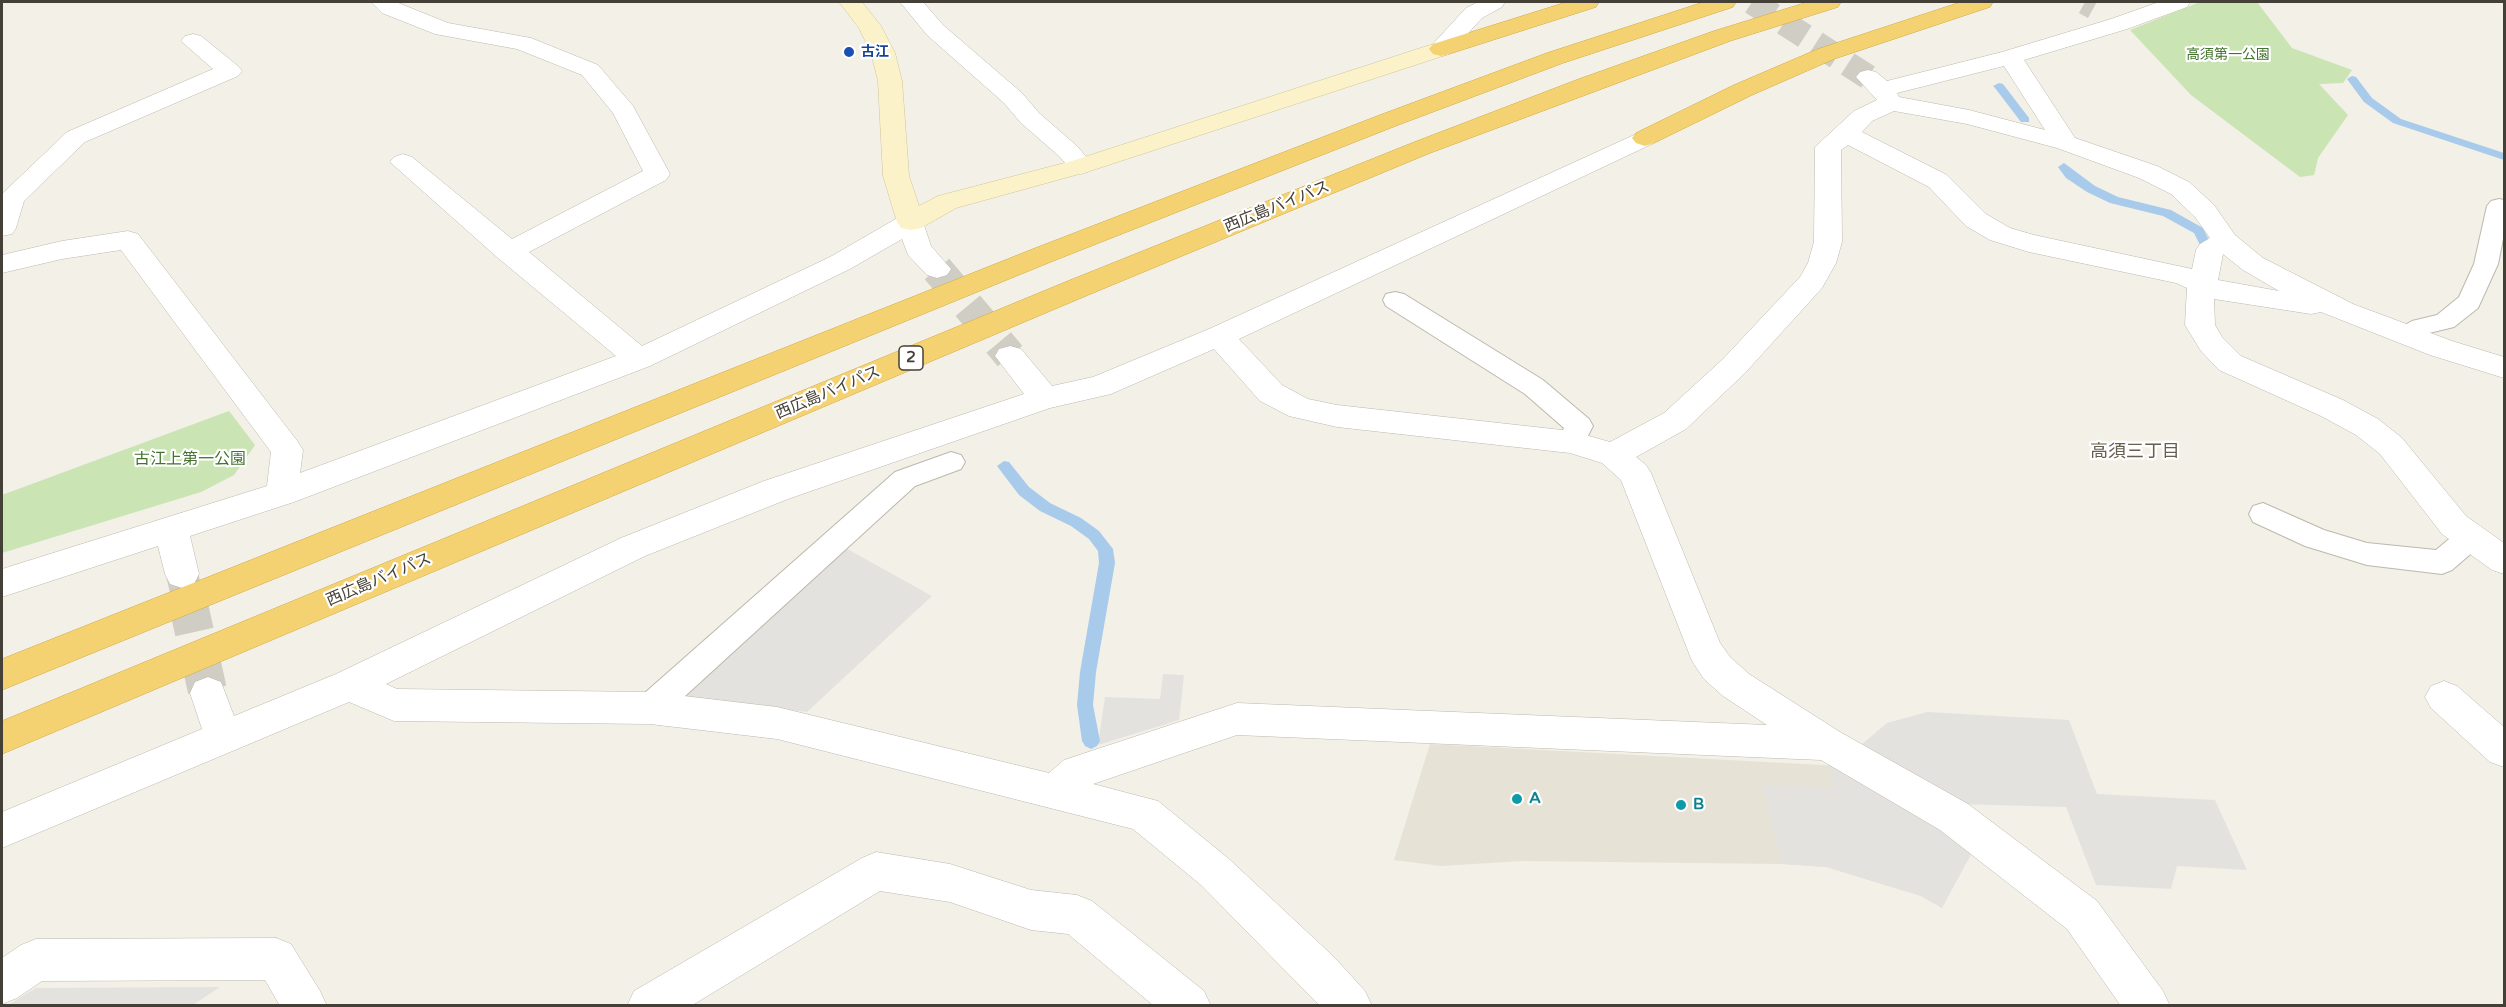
<!DOCTYPE html>
<html>
<head>
<meta charset="utf-8">
<style>
	body { margin:0 }
	#map { position:relative; width:2506px; height:1007px; overflow:hidden; background:#f2f0e7; font-family:"Varela Round",sans-serif }
	canvas { display:block }
	.frame { position:absolute; inset:0; border:3px solid #454037; pointer-events:none }
</style>
</head>
<body>
<div id="map">
<canvas width="2506" height="1007"></canvas>
<div class="frame"></div>
</div>
<script>
const ctx = document.querySelector('canvas').getContext('2d');
ctx.lineJoin = 'round';
function paint(path, color) {
  ctx.fillStyle = color;
  ctx.fill(path, 'evenodd');
}
function poly(rows) {
  const path = new Path2D();
  for (const r of rows) {
    path.moveTo(r[0], r[1]);
    for (let i = 2; i < r.length; i += 2) path.lineTo(r[i], r[i + 1]);
  }
  return path;
}
function trace(path, color, width, dash) {
  ctx.strokeStyle = color;
  ctx.lineWidth = width;
  ctx.lineCap = dash ? 'butt' : 'round';
  ctx.setLineDash(dash || []);
  ctx.stroke(path);
}
function write(font, color, halo, rows, align = 'center') {
  ctx.font = font + ' "Varela Round","Noto Sans JP",sans-serif';
  ctx.lineWidth = 4.5;
  ctx.setLineDash([]);
  ctx.textBaseline = 'middle';
  ctx.strokeStyle = halo;
  ctx.fillStyle = color;
  for (const [text, x, y, turn = 0] of rows) {
    ctx.save();
    ctx.translate(x, y);
    ctx.rotate((+turn || 0) * Math.PI / 180);
    ctx.textAlign = isNaN(turn) ? turn : align;
    if (halo) ctx.strokeText(text, 0, 0);
    ctx.fillText(text, 0, 0);
    ctx.restore();
  }
}
const residential = poly([
	[1430,744,1841,766,1942,908,1921,896,1826,867,1782,864,1522,861,1441,866,1394,860]
]);
const green = poly([
	[2200,2,2257,2,2292,48,2352,70,2343,83,2319,84,2348,115,2318,158,2314,175,2300,177,2191,95,2130,30],
	[229,411,255,445,234,475,201,492,2,553,2,495]
]);
const parking = poly([
	[842,546,932,596,807,712,678,697],
	[1163,674,1184,675,1179,720,1098,745,1105,697,1160,699],
	[1927,712,2069,720,2097,794,2215,800,2247,870,2177,866,2171,889,2096,885,2066,807,1958,804,1862,744,1887,723],
	[1828,765,1841,766,1974,849,1942,908,1921,896,1827,867,1782,864,1763,785,1833,787],
	[220,987,193,1005,8,1005,36,988]
]);
const stream = poly([
	[2352,76,2356,77,2372,98,2401,119,2504,153,2504,160,2393,123,2364,102,2347,79,2352,76],
	[1999,83,2003,84,2029,118,2029,122,2021,122,1995,88,1993,86,1999,83],
	[2064,163,2095,186,2118,197,2171,210,2203,228,2211,244,2209,247,2201,247,2194,233,2163,216,2110,203,2087,192,2066,178,2058,167,2064,163],
	[1004,461,1009,462,1029,487,1050,503,1081,518,1099,531,1113,549,1115,563,1096,672,1093,705,1100,741,1097,746,1091,749,1085,746,1082,741,1077,705,1080,672,1099,563,1098,551,1089,539,1071,526,1040,511,1019,495,997,466,1004,461]
]);
const streetTunnelFar2 = poly([
	[1752,2,1868,77],
	[2085,2,2094,7]
]);
const streetTunnelFar1 = poly([
	[937,269,1010,356],
	[182,574,187,595]
]);
const streetTunnel = poly([
	[186,594,208,693]
]);
const lane = poly([
	[2499,199,2504,200,2504,234,2498,264,2478,308,2454,327,2429,333,2407,344,2398,341,2394,335,2398,329,2412,321,2437,315,2459,297,2474,264,2487,206,2491,201,2499,199],
	[1395,292,1404,294,1543,380,1589,419,1593,426,1581,449,1571,452,1561,449,1557,442,1564,428,1525,394,1386,306,1383,300,1386,294,1395,292],
	[951,452,961,455,965,462,961,469,915,486,661,718,650,722,639,718,634,708,639,698,895,472,951,452],
	[2263,503,2324,530,2367,543,2436,550,2461,529,2471,526,2481,529,2486,537,2481,545,2452,570,2442,574,2367,565,2305,546,2253,522,2249,514,2253,506,2263,503]
]);
const street = poly([
	[371,2,396,2,448,23,531,38,598,65,633,106,670,174,666,180,529,252,642,346,830,257,901,216,911,214,921,216,931,246,951,269,947,275,937,278,927,275,908,255,902,239,850,269,650,366,294,502,190,536,199,574,194,584,182,588,170,584,165,574,158,546,2,597,2,569,267,486,271,452,121,250,62,259,2,273,2,255,62,241,128,231,138,234,298,442,303,450,300,473,616,356,498,258,390,162,394,157,403,154,412,157,512,239,643,171,613,113,582,75,517,49,435,34,382,13,371,2],
	[900,2,923,2,943,25,1022,93,1039,113,1077,146,1094,166,1090,171,1081,174,1072,171,1059,156,1021,123,1004,103,927,35,900,2],
	[1478,2,1505,2,1502,7,1482,18,1449,54,1441,56,1433,54,1429,49,1433,44,1466,8,1478,2],
	[2159,2,2190,2,2187,7,2127,29,2024,60,2075,138,2157,166,2189,182,2214,205,2235,235,2263,258,2353,304,2452,341,2504,357,2504,378,2430,355,2321,312,2311,314,2214,299,2215,325,2222,337,2241,356,2343,400,2378,419,2402,438,2466,516,2504,543,2504,574,2492,570,2442,534,2380,454,2356,435,2321,416,2219,370,2201,351,2185,325,2187,288,2176,283,2029,252,1990,240,1966,226,1929,187,1848,145,1841,150,1842,242,1836,263,1822,288,1745,373,1686,429,1636,457,1646,465,1651,473,1720,643,1730,657,1749,674,1840,732,1968,804,2097,901,2163,991,2170,1006,2121,1006,2067,929,1940,830,1821,760,1237,735,1093,784,1158,801,1229,859,1334,957,1365,991,1372,1006,1320,1006,1201,885,1133,829,777,739,650,724,394,721,349,702,2,848,2,812,202,729,190,693,195,682,208,677,221,682,234,716,336,674,621,538,764,481,1024,394,995,356,999,349,1010,346,1021,349,1052,386,1093,377,1209,329,1645,130,1654,133,1658,138,1654,143,1239,339,1282,385,1308,399,1337,405,1571,431,1610,442,1664,413,1723,359,1800,277,1808,263,1814,242,1815,147,1854,111,1877,100,1856,77,1860,72,1868,70,1876,72,1887,81,2002,52,2111,19,2159,2],
	[2004,66,2045,130,1969,110,1899,97,1897,93,2004,66],
	[1894,111,1967,124,2057,148,2139,178,2171,194,2195,217,2210,238,2200,244,2196,250,2192,269,2034,235,2010,228,1986,214,1947,175,1862,132,1872,121,1894,111],
	[2223,254,2243,270,2279,291,2218,280,2223,254],
	[1214,349,1260,401,1289,416,1337,427,1570,453,1602,463,1621,480,1692,661,1704,679,1723,696,1767,725,1237,703,1064,760,1049,773,777,707,650,692,397,689,386,684,645,556,788,499,1050,408,1111,394,1214,349],
	[193,34,201,36,238,66,242,71,238,76,85,142,24,201,16,228,12,234,2,236,2,194,67,132,213,69,181,41,185,36,193,34],
	[2444,681,2457,686,2504,727,2504,767,2490,762,2431,708,2425,697,2431,686,2444,681],
	[876,852,950,864,1031,890,1077,895,1092,901,1204,991,1211,1006,1154,1006,1068,934,1031,930,950,902,880,891,691,1006,627,1006,634,991,862,858,876,852],
	[276,938,291,944,320,991,327,1006,280,1006,265,980,42,981,17,998,2,1004,2,958,21,945,36,939,276,938]
]);
const secondary = poly([
	[839,2,862,2,881,26,895,53,902,81,909,176,919,206,938,196,1072,161,1433,44,1441,42,1449,44,1453,49,1449,54,1090,171,956,208,921,228,911,230,901,228,897,222,883,176,878,81,871,53,859,28,839,2]
]);
const highway = poly([
	[1567,2,1599,2,1596,7,1449,54,1441,56,1433,54,1429,49,1433,44,1567,2],
	[1704,2,1736,2,1733,7,1563,63,1398,125,1053,261,2,690,2,659,1033,249,1380,115,1547,53,1704,2],
	[1808,2,1841,2,1838,7,1730,41,1430,153,1088,295,2,754,2,721,1068,281,1412,143,1579,79,1714,31,1808,2],
	[1961,2,1993,2,1990,7,1834,59,1752,95,1654,143,1645,146,1636,143,1632,138,1636,133,1734,85,1818,49,1961,2]
]);
const markers = [
	[849,52,6,"#1a4fb4"],
	[1517,799,6,"#0f9aa8"],
	[1681,805,6,"#0f9aa8"]
];
const farTransitnames = [
	["古江",861,52]
];
const farParknames = [
	["高須第一公園",2228,55]
];
const shields = [
	[911,358,24]
];
const shieldNames = [
	["2",911,358]
];
const streetNames = [
	["西広島バイパス",1277,207,-22],
	["西広島バイパス",828,393,-23],
	["西広島バイパス",379,580,-23]
];
const parkNames = [
	["古江上第一公園",190,460]
];
const cultureNames = [
	["A",1529,799],
	["B",1693,805]
];
const neighbourhoodNames = [
	["高須三丁目",2135,452]
];
paint(residential, '#e6e2d6');
paint(green, '#cae4b3');
paint(parking, '#e4e2df');
paint(stream, '#a8cbeb');
trace(streetTunnelFar2, '#cfcdc4', 25, [25, 13]);
trace(streetTunnelFar1, '#cfcdc4', 32, [32, 16]);
trace(streetTunnel, '#cfcdc4', 39, [39, 20]);
trace(lane, '#bdb8ab', 2);
trace(street, '#bdb8ab', 1);
trace(secondary, '#cfc59a', 1);
trace(highway, '#d2a841', 1);
paint(lane, '#fff');
paint(street, '#fff');
paint(secondary, '#fbf2c9');
paint(highway, '#f4d271');
for (const [x, y, r, color] of markers) {
  const dot = new Path2D();
  dot.arc(x, y, r, 0, 2 * Math.PI);
  ctx.fillStyle = color;
  ctx.fill(dot);
  trace(dot, '#fff', 2);
}
write('bold 14px', '#164399', '#fff', farTransitnames, 'left');
write('14px', '#43732e', '#fff', farParknames);
for (const [x, y, w] of shields) {
  const box = new Path2D();
  box.roundRect(x - w / 2, y - 12, w, 24, 4.5);
  ctx.fillStyle = '#fff';
  ctx.fill(box);
  trace(box, '#454037', 1.5);
}
write('bold 15px', '#454037', null, shieldNames);
write('16px', '#454037', '#fff', streetNames);
write('16px', '#43732e', '#fff', parkNames);
write('bold 16px', '#0d838f', '#fff', cultureNames, 'left');
write('18px', '#675f4f', '#fff', neighbourhoodNames);
</script>
</body>
</html>
